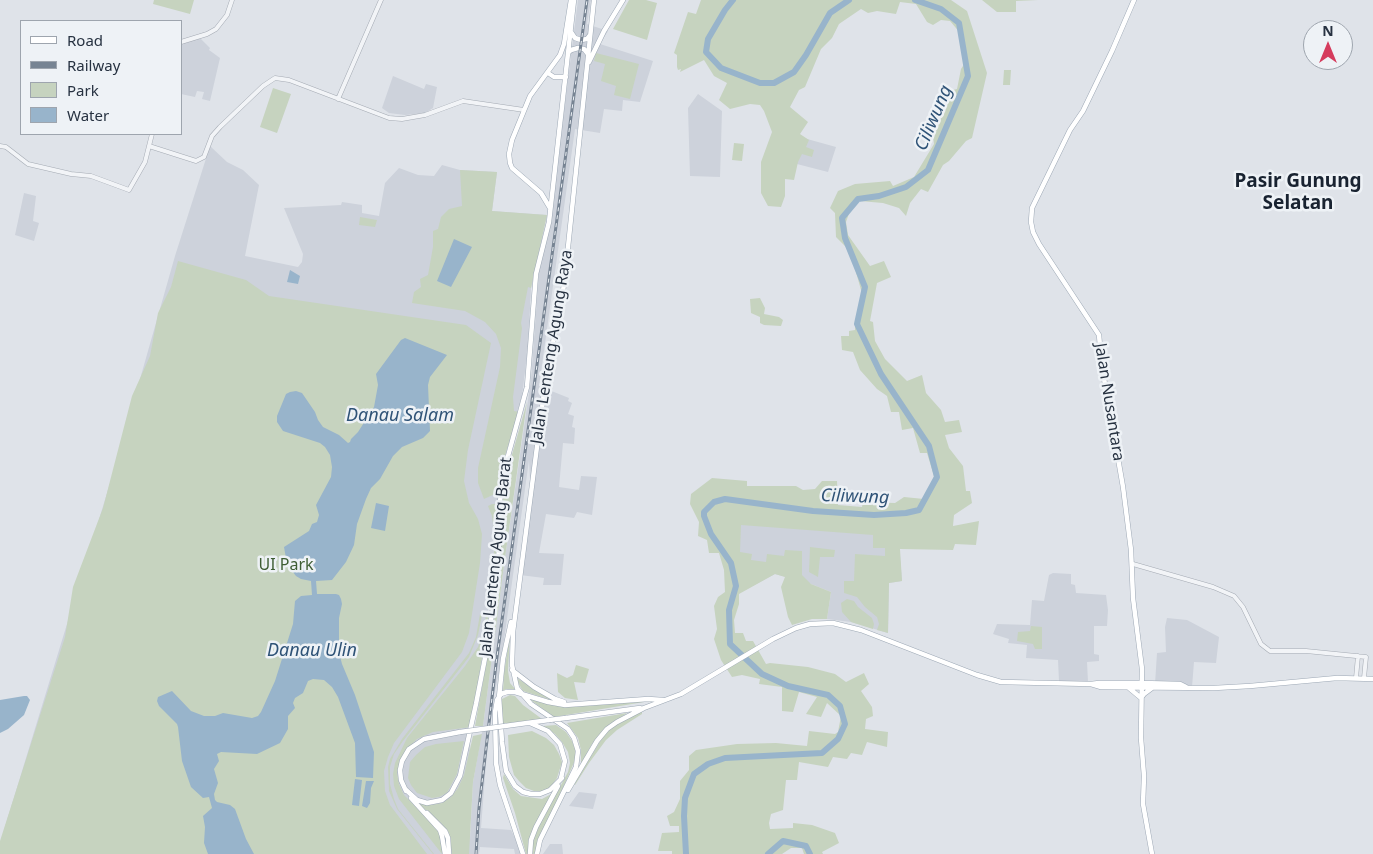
<!DOCTYPE html>
<html>
<head>
<meta charset="utf-8">
<style>
	body { margin:0 }
	#map { position:relative; width:1373px; height:854px; overflow:hidden; background:#dfe3e9; font-family:"Noto Sans",sans-serif }
	canvas { display:block }
	.legend { position:absolute; left:20px; top:20px; width:162px; height:115px; box-sizing:border-box; background:#eef2f6; border:1px solid #9ea5ae; margin:0; padding:6px 9px; list-style:none; font-size:15px; color:#273241 }
	.legend li { display:flex; align-items:center; gap:10px; height:25px }
	.legend b { width:25px; border:1px solid #9ea5ae }
	.north { position:absolute; left:1303px; top:20px; width:50px; height:50px; box-sizing:border-box; background:#eef2f6; border:1px solid #9ea5ae; border-radius:50%; rotate:0deg; font-size:14px; font-weight:700; line-height:20px; text-align:center; color:#273241 }
	.north::after { content:''; display:block; margin:auto; width:18px; height:22px; background:#d53c5d; clip-path:polygon(50% 0,100% 100%,50% 72%,0 100%) }
</style>
</head>
<body>
<div id="map">
<canvas width="1373" height="854"></canvas>
<ul class="legend">
<li><b style="height:6px;background:#fff"></b>Road</li>
<li><b style="height:6px;background:#778493"></b>Railway</li>
<li><b style="height:14px;background:#c6d3bf"></b>Park</li>
<li><b style="height:14px;background:#98b4cb"></b>Water</li>
</ul>
<div class="north">N</div>
</div>
<script>
const ctx = document.querySelector('canvas').getContext('2d');
ctx.lineJoin = 'round';
function paint(path, color) {
  ctx.fillStyle = color;
  ctx.fill(path, 'evenodd');
}
function poly(rows) {
  const path = new Path2D();
  for (const r of rows) {
    path.moveTo(r[0], r[1]);
    for (let i = 2; i < r.length; i += 2) path.lineTo(r[i], r[i + 1]);
  }
  return path;
}
function trace(path, color, width, dash) {
  ctx.strokeStyle = color;
  ctx.lineWidth = width;
  ctx.lineCap = dash ? 'butt' : 'round';
  ctx.setLineDash(dash || []);
  ctx.stroke(path);
}
function write(font, color, halo, rows, align = 'center') {
  ctx.font = font + ' "Noto Sans",sans-serif';
  ctx.lineWidth = 5;
  ctx.setLineDash([]);
  ctx.textBaseline = 'middle';
  ctx.strokeStyle = halo;
  ctx.fillStyle = color;
  for (const [text, x, y, turn = 0] of rows) {
    ctx.save();
    ctx.translate(x, y);
    ctx.rotate((+turn || 0) * Math.PI / 180);
    ctx.textAlign = isNaN(turn) ? turn : align;
    if (halo) ctx.strokeText(text, 0, 0);
    ctx.fillText(text, 0, 0);
    ctx.restore();
  }
}
const built = poly([
	[578,0,591,0,587,24,608,31,600,44,653,61,640,102,623,100,622,111,604,109,600,133,575,129,539,386,569,398,568,401,572,403,568,414,574,416,572,427,575,428,574,444,563,443,559,487,579,490,581,476,597,477,592,515,577,512,574,518,546,514,539,553,564,554,561,585,543,585,544,578,520,575,531,499,529,460,500,669,490,712,481,828,511,830,523,854,515,854,514,849,480,847,479,854,0,854,0,843,115,467,175,256,210,146,227,162,243,170,259,185,245,256,298,267,302,262,303,254,284,208,341,205,342,202,362,205,362,213,379,216,385,183,399,168,418,175,434,176,442,165,460,170,497,172,492,211,547,215,531,288,528,347,522,396,502,461,497,511,495,567,470,722,470,839,473,782,483,726,504,565,531,379,539,271,550,222],
	[200,38,210,48,209,50,220,58,210,101,202,99,204,92,197,91,195,97,181,94,181,44],
	[393,76,424,89,426,84,437,87,433,108,425,113,405,115,389,113,382,108],
	[698,94,722,111,720,177,690,176,688,108],
	[800,137,836,147,828,172,793,163],
	[24,193,36,196,33,221,39,223,34,241,15,235],
	[718,513,898,530,902,581,889,583,888,633,851,622,827,619,831,592,811,584,775,574,745,590],
	[1053,573,1071,574,1071,584,1075,585,1076,593,1106,595,1108,610,1107,626,1094,626,1094,654,1099,655,1099,661,1087,662,1088,682,1059,681,1058,660,1026,658,1027,645,1008,643,1009,639,993,634,997,624,1030,625,1032,600,1044,601,1049,575],
	[1167,618,1187,620,1219,637,1216,663,1194,662,1192,687,1155,684,1157,653,1166,652,1165,627],
	[579,792,597,794,593,809,569,806],
	[550,844,562,844,563,854,543,854]
]);
const green = poly([
	[154,0,194,0,190,14,153,4],
	[629,0,646,0,657,3,647,40,613,29],
	[701,0,951,0,967,11,987,73,972,138,966,141,949,161,943,165,928,192,921,189,910,203,906,216,899,208,883,203,860,201,852,205,846,222,848,235,870,266,884,261,891,277,877,283,870,321,873,322,875,341,885,359,907,381,922,375,926,393,941,410,945,422,959,420,962,432,945,435,949,448,963,466,966,491,970,491,972,503,954,515,953,526,979,521,976,545,955,544,953,550,900,549,902,581,889,583,888,633,877,630,879,624,877,617,865,607,857,597,844,593,844,581,854,581,855,554,885,556,885,548,873,548,873,535,741,525,740,552,752,554,751,560,766,562,767,554,784,556,785,550,802,551,802,575,811,584,831,592,827,619,812,619,792,625,788,617,781,587,785,577,775,574,739,594,739,604,734,620,735,633,743,633,746,641,753,641,766,664,770,663,808,667,835,674,846,682,864,673,869,684,861,691,872,707,873,716,866,719,865,729,888,732,887,747,867,742,862,755,851,753,847,759,833,757,828,767,799,762,797,780,786,780,783,810,771,814,769,823,770,829,793,828,793,823,812,825,835,833,839,843,822,852,823,854,804,854,802,848,791,848,782,854,672,854,672,851,658,851,662,833,679,832,679,826,670,826,667,816,674,812,680,799,680,781,689,770,689,756,696,750,737,744,776,743,807,746,809,731,835,734,838,732,841,716,827,703,821,717,806,714,817,697,799,692,793,712,782,711,782,687,759,684,760,679,742,675,732,677,721,660,714,639,717,629,714,606,718,597,725,592,724,570,719,553,709,553,707,540,698,536,699,522,690,504,691,494,712,478,747,481,747,486,796,486,803,490,815,489,822,481,837,481,838,505,862,507,863,502,895,503,904,497,924,499,930,492,934,476,927,453,920,453,913,428,902,430,899,412,891,412,887,396,877,389,860,370,853,352,842,350,841,336,849,336,849,331,855,330,855,319,860,315,863,297,850,251,836,237,835,213,830,208,838,191,855,184,890,181,893,186,914,177,934,144,933,136,949,101,949,91,957,89,961,69,963,66,965,52,961,34,950,21,941,20,933,25,927,22,916,4,900,2,896,14,877,11,868,13,861,9,839,24,832,38,821,49,805,87,799,90,790,107,808,122,800,134,809,140,806,147,814,150,812,157,802,154,798,162,794,180,785,179,785,196,781,207,768,206,761,193,761,162,772,132,764,111,760,105,750,104,730,109,719,100,727,83,714,76,704,60,680,72,681,69,678,70,677,67,677,55,674,53,688,12,696,14],
	[982,0,1038,0,1016,1,1016,12,997,12],
	[596,53,639,64,630,99,614,95,616,86,601,81,605,64,594,61],
	[1004,70,1011,70,1010,85,1003,85],
	[273,88,291,94,277,133,260,127],
	[734,143,744,144,742,161,732,160],
	[460,170,497,172,492,211,547,215,531,288,528,287,521,323,522,328,513,397,514,411,519,412,504,459,499,487,497,493,484,499,478,483,478,468,500,367,501,348,496,334,485,322,465,311,412,303,414,292,421,287,420,279,428,275,433,247,433,231,438,229,441,217,449,209,462,206],
	[360,217,377,220,375,227,359,225],
	[178,261,246,280,269,296,466,325,491,343,468,450,464,481,469,503,478,519,482,534,480,563,469,633,462,652,394,743,388,757,384,771,385,791,390,805,427,854,0,854,0,841,65,637,73,587,103,508,132,396,150,356,158,313,171,287],
	[760,298,765,308,764,314,779,317,783,320,781,326,764,325,760,323,760,317,751,313,750,299],
	[527,402,504,565,483,726,475,726,501,582,501,527,503,495,511,458],
	[492,504,498,504,496,572,493,587,491,588,495,540,492,516,488,506],
	[810,547,835,550,834,557,820,557,818,577,809,572],
	[847,599,854,601,858,607,872,618,874,624,873,629,851,622,842,612,841,603],
	[480,614,482,615,478,635,469,657,403,741,394,754,390,767,390,784,394,799,398,809,434,854,433,854,397,809,389,791,388,767,390,759,402,739,469,653,476,637],
	[486,614,489,614,471,727,433,732,417,739,406,750,400,761,397,773,399,784,404,795,440,831,443,842,442,854,399,799,394,786,393,774,395,763,407,738,465,666,478,647,484,630],
	[1031,626,1042,627,1042,649,1035,649,1033,644,1017,641,1018,632,1030,631],
	[510,634,508,671,510,683,516,690,506,689,503,691,504,673],
	[576,665,589,669,585,683,574,682,578,700,565,698,558,692,557,673,567,678,573,675],
	[514,676,540,693,554,701,523,691],
	[510,695,515,696,523,705,542,719,502,724,502,699],
	[528,698,558,706,570,707,650,701,554,717],
	[642,711,642,714,617,730,606,740,589,763,575,785,574,784,604,735,615,725],
	[627,713,606,728,592,744,581,764,581,750,578,738,567,723],
	[556,725,566,732,572,741,575,749,575,760,537,849,534,854,532,854,533,839,540,824,568,772,570,763,568,752,562,742,555,734,543,726],
	[532,731,546,738,554,745,559,754,562,762,557,778,550,788,542,792,534,791,526,788,519,781,514,775,509,757,508,735],
	[482,734,473,782,469,854,452,854,449,833,441,823,414,800,431,805,442,803,451,797,458,788,464,775,473,736],
	[464,741,457,774,447,793,439,797,432,798,417,793,411,785,408,778,410,762,416,755,425,747,436,744],
	[504,774,513,789,521,796,542,799,553,793,534,828,529,854,526,854,515,813,503,778]
]);
const water = poly([
	[454,239,472,247,451,287,437,281],
	[290,270,300,276,298,284,287,282],
	[405,338,447,355,430,377,428,385,430,431,423,438,402,447,393,456,380,479,371,488,366,499,357,524,354,545,346,562,332,580,316,581,317,594,336,594,339,595,341,599,342,604,339,618,339,652,342,664,355,695,374,752,373,778,356,777,355,743,338,697,332,687,324,680,313,679,308,681,303,693,295,698,293,703,295,708,288,716,288,729,280,743,257,754,221,752,217,754,219,761,214,769,218,783,214,794,215,800,217,802,230,805,235,809,246,839,254,854,208,854,204,843,205,827,203,816,212,808,209,797,203,798,191,787,182,761,178,727,177,724,159,706,157,701,158,697,172,691,191,711,204,716,215,716,223,713,252,718,258,716,261,712,275,681,293,624,295,601,301,596,312,595,311,581,301,579,296,576,287,564,284,547,309,531,312,524,317,522,319,515,316,505,331,477,332,467,330,455,325,447,320,443,283,431,277,422,277,416,286,394,290,392,296,391,302,393,315,412,318,420,323,427,339,435,348,443,350,442,351,439,358,432,374,407,378,385,376,374,401,340],
	[376,503,389,506,385,531,371,528],
	[24,696,27,696,30,700,24,715,8,729,0,733,0,700],
	[355,779,362,780,359,806,352,805],
	[366,781,374,781,371,788,370,803,367,808,362,806]
]);
const river = poly([
	[733,0,725,10,708,39,706,52,721,68,760,83,774,83,794,72,806,55,830,13,849,0],
	[686,854,684,816,685,798,694,774,708,764,725,758,822,753,838,739,845,724,840,706,828,695,788,686,762,674,730,644,729,610,736,586,731,563,711,534,704,516,704,512,714,502,725,499,813,511,874,515,906,513,919,510,937,477,929,446,881,374,857,324,865,287,845,238,842,218,858,199,879,196,906,187,928,170,968,76,959,23,941,9,915,0],
	[768,854,783,841,806,846,810,854]
]);
const minor = poly([
	[181,42,207,34,216,29,227,15,232,0],
	[338,99,381,0],
	[0,146,6,147,28,164,71,174,91,176,129,190,145,162,152,134],
	[149,146,196,161,204,157,212,136,220,127,263,86,275,78,289,80,389,118,402,119,425,115,463,101,524,110],
	[1133,564,1213,587,1234,596,1243,607,1261,644,1270,651,1306,651,1366,657,1364,678],
	[1356,678,1358,656]
]);
const major = poly([
	[1134,0,1112,51,1083,111,1070,130,1032,208,1031,222,1033,232,1039,244,1099,335,1102,367,1123,487,1131,550,1133,598,1142,669,1141,738,1144,776,1143,804,1152,854],
	[571,32,575,38,581,40,587,39,590,35],
	[569,52,571,50,578,48,584,49,588,54],
	[589,62,604,31,623,0],
	[548,73,554,77,566,77],
	[550,208,541,193,512,168,510,163,509,154,512,140,530,96,560,55,564,44,571,0],
	[511,622,503,659,499,697,502,742,506,771,515,786,523,792,531,794,540,794,550,790,562,778],
	[512,670,534,687,555,699,564,702],
	[1091,684,1101,687,1214,688,1250,686,1337,678,1373,679],
	[1129,688,1141,698,1144,694,1152,688],
	[566,718,640,708],
	[530,723,548,731,560,744,565,761,561,778],
	[505,726,549,720],
	[405,789,417,800,427,803,442,800,451,793,460,776,476,704,485,658,498,577,500,501,505,467,527,387,536,274,549,222,574,0],
	[568,790,597,741,607,729,617,722,644,708,681,694,773,639,796,628,810,624,833,623,861,630,977,675,1001,682,1091,684,1099,683,1142,683,1180,684,1186,687],
	[406,791,401,780,400,770,402,761,409,749,424,739,460,732],
	[411,798,440,830,442,836,445,854],
	[427,813,445,831,448,838,449,854],
	[523,854,500,785,496,763,495,712,497,700,501,694,507,692,515,692,548,702,565,705,648,699,663,700],
	[530,854,531,840,536,827,558,786],
	[537,854,540,840,576,767,578,751,574,738,568,729,531,704,517,688,512,665,513,632,545,385,564,285,594,0]
]);
const rail = poly([
	[476,854,479,808,496,664,587,0]
]);
const majorBridge = poly([
	[549,720,566,718],
	[460,732,505,726]
]);
const streetNames = [
	["Jalan Lenteng Agung Raya",552,347,-81],
	["Jalan Nusantara",1109,402,81],
	["Jalan Lenteng Agung Barat",496,557,-84]
];
const parkNames = [
	["UI Park",286,565]
];
const waterNames = [
	["Ciliwung",934,118,-67],
	["Danau Salam",400,416],
	["Ciliwung",855,497,2],
	["Danau Ulin",312,651]
];
const quarterNames = [
	["Pasir Gunung",1298,182],
	["Selatan",1298,204]
];
paint(built, '#cdd2db');
paint(green, '#c6d3bf');
paint(water, '#98b4cb');
trace(river, '#98b4cb', 6);
trace(minor, '#a4aab3', 5);
trace(major, '#9da8b5', 5.5);
trace(minor, '#f2f4f7', 4);
trace(major, '#fff', 4.5);
trace(rail, '#778493', 3);
trace(rail, '#eef2f6', 1, [4]);
trace(majorBridge, '#9da8b5', 5.5, []);
trace(majorBridge, '#fff', 4.5);
write('16px', '#273241', '#eef2f6', streetNames);
write('16px', '#3e5d33', '#eef2f6', parkNames);
write('italic 18px', '#2f5377', '#eef2f6', waterNames);
write('bold 19px', '#192331', '#eef2f6', quarterNames);
</script>
</body>
</html>
